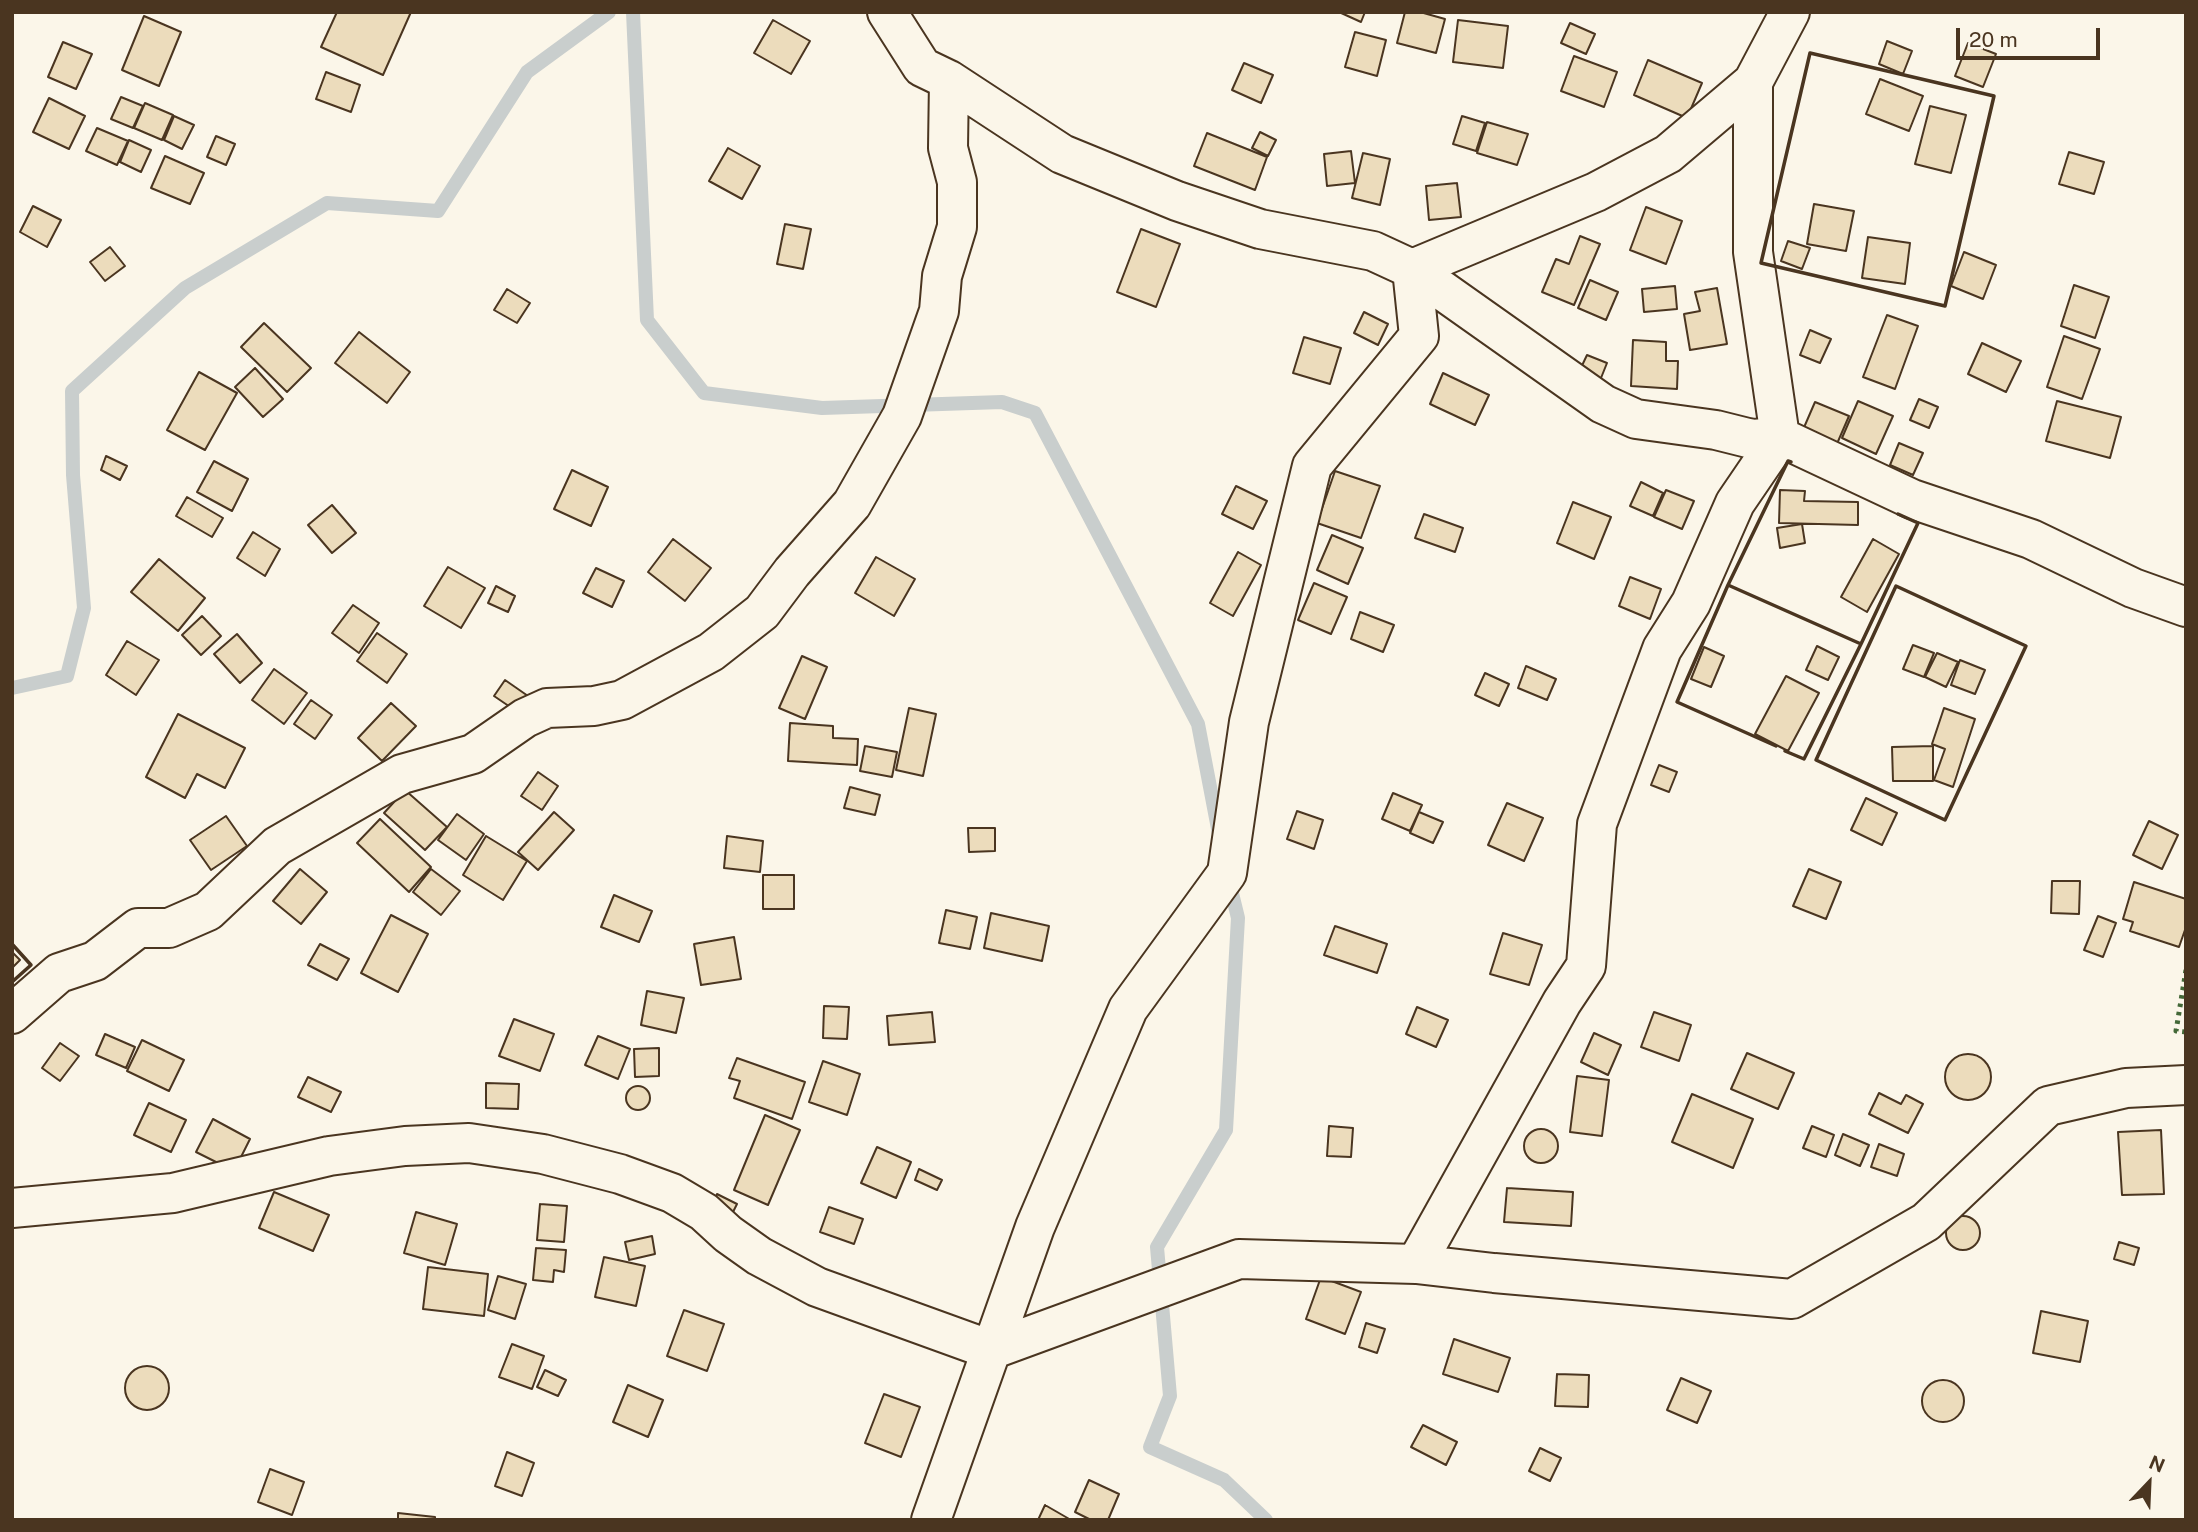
<!DOCTYPE html>
<html>
<head>
<meta charset="utf-8">
<style>
	body { margin:0 }
	#map { position:relative; width:2198px; height:1532px; overflow:hidden; background:#fbf6e9; font-family:"Public Sans",sans-serif }
	canvas { display:block }
	.frame { position:absolute; inset:0; border:14px solid #4a3520; pointer-events:none }
	.north { position:absolute; left:2114px; top:1448px; width:70px; height:70px; -webkit-text-stroke:5px #fbf6e9; paint-order:stroke; rotate:23deg; font-size:19px; font-weight:700; line-height:28px; text-align:center; color:#4a3520 }
	.north::after { content:''; display:block; margin:auto; width:24px; height:32px; background:#4a3520; clip-path:polygon(50% 0,100% 100%,50% 72%,0 100%) }
	.scale { position:absolute; left:1956px; top:28px; width:144px; height:32px; box-sizing:border-box; border:4px solid #4a3520; border-top:0; padding-left:9px; font-size:21px; line-height:24px; white-space:nowrap; color:#4a3520; -webkit-text-stroke:5px #fbf6e9; paint-order:stroke }
</style>
</head>
<body>
<div id="map">
<canvas width="2198" height="1532"></canvas>
<div class="frame"></div>
<div class="north">N</div>
<div class="scale">20 m</div>
</div>
<script>
const ctx = document.querySelector('canvas').getContext('2d');
ctx.lineJoin = 'round';
function poly(rows) {
  const path = new Path2D();
  for (const r of rows) {
    if (r.length === 3) {
      path.moveTo(r[0] + r[2], r[1]);
      path.arc(r[0], r[1], r[2], 0, 2 * Math.PI);
      continue;
    }
    path.moveTo(r[0], r[1]);
    for (let i = 2; i < r.length; i += 2) path.lineTo(r[i], r[i + 1]);
  }
  return path;
}
function trace(path, color, width, dash) {
  ctx.strokeStyle = color;
  ctx.lineWidth = width;
  ctx.lineCap = dash ? 'butt' : 'round';
  ctx.setLineDash(dash || []);
  ctx.stroke(path);
}
function paint(path, color) {
  ctx.fillStyle = color;
  ctx.fill(path, 'evenodd');
}
const stream = poly([
	[633,12,647,320,704,393,822,408,1002,402,1035,413,1198,724,1219,834],
	[12,688,67,676,84,608,73,475,72,391,185,288,327,203,438,211,527,72,609,12],
	[1229,881,1238,918,1226,1130,1157,1247,1170,1396,1150,1447,1224,1480,1266,1520]
]);
const building = poly([
	[337,12,411,12,383,75,321,47,337,12],
	[1339,12,1365,12,1361,22,1339,12],
	[1405,12,1420,12,1445,19,1436,53,1397,43,1405,12],
	[144,16,181,32,159,86,122,70,144,16],
	[773,20,810,41,791,74,754,53,773,20],
	[1458,20,1508,26,1503,68,1453,62,1458,20],
	[1570,23,1595,34,1586,54,1561,43,1570,23],
	[1355,32,1386,40,1377,76,1345,67,1355,32],
	[1887,41,1912,51,1903,74,1879,64,1887,41],
	[63,42,92,54,76,89,48,77,63,42],
	[1968,43,1996,54,1983,87,1955,76,1968,43],
	[1574,56,1617,72,1604,107,1561,91,1574,56],
	[1648,60,1702,83,1687,118,1634,95,1648,60],
	[1244,63,1273,75,1261,103,1232,90,1244,63],
	[326,72,360,85,351,112,316,99,326,72],
	[1880,79,1923,96,1909,131,1866,114,1880,79],
	[121,97,143,106,133,128,111,119,121,97],
	[49,98,85,116,69,149,33,132,49,98],
	[145,103,173,115,162,140,134,128,145,103],
	[1930,106,1966,115,1951,173,1915,164,1930,106],
	[174,116,194,125,182,149,164,140,174,116],
	[1462,116,1485,123,1476,151,1453,144,1462,116],
	[1487,122,1528,134,1517,165,1477,153,1487,122],
	[97,128,128,141,117,165,86,151,97,128],
	[1260,132,1276,140,1268,156,1252,148,1260,132],
	[1207,133,1267,157,1255,190,1194,166,1207,133],
	[216,136,235,144,226,165,207,157,216,136],
	[129,140,151,150,141,172,120,162,129,140],
	[728,148,760,166,742,199,709,181,728,148],
	[1351,151,1355,183,1327,186,1324,154,1351,151],
	[2069,152,2104,162,2094,194,2059,184,2069,152],
	[1363,153,1390,159,1380,205,1352,198,1363,153],
	[165,156,204,173,190,204,151,188,165,156],
	[1457,183,1461,217,1429,220,1426,186,1457,183],
	[1814,204,1854,211,1846,251,1807,244,1814,204],
	[33,206,61,220,47,247,20,232,33,206],
	[1646,207,1682,221,1666,264,1630,250,1646,207],
	[785,224,811,229,803,269,777,264,785,224],
	[1141,229,1180,244,1156,307,1117,292,1141,229],
	[1580,236,1600,244,1574,305,1542,292,1556,259,1569,264,1580,236],
	[1868,237,1910,243,1905,284,1862,278,1868,237],
	[1788,241,1810,248,1802,269,1781,261,1788,241],
	[110,247,125,266,105,281,90,262,110,247],
	[1964,252,1996,265,1983,299,1951,286,1964,252],
	[1590,280,1618,292,1606,320,1578,308,1590,280],
	[2074,285,2109,297,2095,338,2061,326,2074,285],
	[1675,286,1677,309,1644,312,1642,289,1675,286],
	[1717,288,1727,344,1690,350,1684,314,1700,311,1695,292,1717,288],
	[507,289,530,303,517,323,494,310,507,289],
	[1364,312,1388,324,1378,345,1354,333,1364,312],
	[1887,315,1918,326,1895,389,1863,377,1887,315],
	[264,323,311,368,287,392,241,347,264,323],
	[1810,330,1831,339,1820,363,1800,355,1810,330],
	[359,332,410,372,387,403,335,363,359,332],
	[2064,336,2100,349,2082,399,2047,387,2064,336],
	[1304,337,1341,348,1330,384,1293,373,1304,337],
	[1633,340,1666,342,1666,361,1678,361,1677,389,1631,386,1633,340],
	[1982,343,2021,361,2006,392,1968,374,1982,343],
	[1587,355,1607,363,1599,383,1578,374,1587,355],
	[255,368,283,399,263,417,235,387,255,368],
	[199,372,237,393,205,450,167,430,199,372],
	[1443,373,1489,395,1475,425,1430,404,1443,373],
	[1919,399,1938,407,1929,428,1910,420,1919,399],
	[1858,401,1893,416,1876,454,1842,438,1858,401],
	[2057,401,2121,417,2110,458,2046,441,2057,401],
	[1815,402,1849,416,1833,453,1799,439,1815,402],
	[1899,443,1923,453,1913,475,1890,465,1899,443],
	[106,456,127,466,120,480,101,470,106,456],
	[214,461,248,479,232,511,197,492,214,461],
	[572,470,608,487,591,526,554,509,572,470],
	[1335,471,1380,486,1361,538,1317,523,1335,471],
	[1641,482,1663,493,1653,516,1630,506,1641,482],
	[1236,486,1267,501,1253,529,1222,514,1236,486],
	[1666,490,1694,501,1682,529,1654,517,1666,490],
	[1780,490,1805,491,1804,501,1858,502,1858,525,1779,523,1780,490],
	[187,497,223,518,212,537,176,516,187,497],
	[1573,502,1611,517,1594,559,1557,543,1573,502],
	[332,505,356,533,332,553,308,525,332,505],
	[1424,514,1463,528,1455,552,1415,538,1424,514],
	[1802,524,1805,543,1780,548,1777,528,1802,524],
	[253,532,280,549,265,576,237,558,253,532],
	[1332,535,1363,548,1348,584,1317,570,1332,535],
	[673,539,711,568,685,601,648,572,673,539],
	[1873,539,1899,554,1867,612,1841,597,1873,539],
	[1238,552,1261,565,1233,616,1210,603,1238,552],
	[876,557,915,579,894,616,855,593,876,557],
	[159,559,205,598,178,631,131,592,159,559],
	[448,567,485,588,461,628,424,606,448,567],
	[596,568,624,581,612,607,583,593,596,568],
	[1630,577,1661,589,1650,619,1619,606,1630,577],
	[1314,583,1347,597,1331,634,1298,620,1314,583],
	[496,586,515,596,508,612,488,603,496,586],
	[353,605,379,623,359,653,332,633,353,605],
	[1360,612,1394,625,1383,652,1351,639,1360,612],
	[202,616,221,636,201,655,182,635,202,616],
	[377,633,407,654,387,683,357,661,377,633],
	[237,634,262,663,240,683,214,654,237,634],
	[127,641,159,660,136,695,106,675,127,641],
	[1913,645,1934,653,1924,677,1903,669,1913,645],
	[1817,646,1839,657,1828,680,1806,670,1817,646],
	[1704,647,1724,656,1711,687,1691,679,1704,647],
	[1937,653,1958,662,1946,687,1925,677,1937,653],
	[802,656,827,667,805,719,779,708,802,656],
	[1960,660,1985,670,1975,694,1951,685,1960,660],
	[1526,666,1556,679,1547,700,1518,688,1526,666],
	[274,669,307,693,284,724,252,700,274,669],
	[1485,673,1509,684,1499,706,1475,695,1485,673],
	[1786,676,1819,693,1788,751,1755,734,1786,676],
	[505,680,528,696,516,711,494,696,505,680],
	[311,700,332,715,315,739,294,724,311,700],
	[391,703,416,726,382,761,358,738,391,703],
	[909,708,936,714,923,776,896,770,909,708],
	[1944,708,1975,719,1953,787,1934,780,1945,749,1932,744,1944,708],
	[178,714,245,748,225,788,197,774,185,798,146,777,178,714],
	[790,723,833,726,833,738,858,739,857,765,788,761,790,723],
	[865,746,897,752,892,777,860,771,865,746],
	[1933,746,1933,781,1893,781,1892,747,1933,746],
	[1659,765,1677,772,1669,792,1651,785,1659,765],
	[538,772,558,786,542,810,521,796,538,772],
	[850,787,880,795,875,815,844,808,850,787],
	[405,790,447,827,425,850,384,813,405,790],
	[1393,793,1422,805,1410,831,1382,819,1393,793],
	[1866,798,1897,813,1882,845,1851,830,1866,798],
	[1507,803,1543,818,1524,861,1488,845,1507,803],
	[1297,811,1323,820,1314,849,1287,839,1297,811],
	[554,812,574,830,538,870,518,852,554,812],
	[1419,812,1443,822,1433,843,1410,833,1419,812],
	[457,814,484,834,466,860,438,840,457,814],
	[226,816,247,846,211,870,190,840,226,816],
	[380,819,431,867,409,892,357,843,380,819],
	[2149,821,2178,835,2162,869,2133,855,2149,821],
	[968,828,995,828,995,851,969,852,968,828],
	[486,836,527,861,503,900,463,875,486,836],
	[727,836,763,841,760,872,724,868,727,836],
	[300,869,327,892,301,924,273,901,300,869],
	[431,869,460,891,441,915,413,892,431,869],
	[1809,869,1841,882,1826,919,1793,906,1809,869],
	[763,875,794,875,794,909,763,909,763,875],
	[2052,881,2080,881,2079,914,2051,913,2052,881],
	[2134,882,2186,899,2186,927,2179,947,2130,931,2133,922,2123,919,2134,882],
	[614,895,652,911,639,942,601,927,614,895],
	[946,910,977,917,970,949,939,943,946,910],
	[991,913,1049,926,1042,961,984,948,991,913],
	[391,915,428,934,398,992,361,973,391,915],
	[2098,916,2116,923,2103,957,2084,950,2098,916],
	[1335,926,1387,944,1377,973,1324,955,1335,926],
	[1503,933,1542,945,1529,985,1490,974,1503,933],
	[734,937,741,979,701,985,694,944,734,937],
	[320,944,349,959,337,980,308,965,320,944],
	[12,952,20,960,12,968,12,952],
	[647,991,684,998,676,1033,641,1025,647,991],
	[824,1006,849,1007,847,1039,823,1038,824,1006],
	[1417,1007,1448,1020,1436,1047,1406,1034,1417,1007],
	[932,1012,935,1042,889,1045,887,1016,932,1012],
	[1654,1012,1691,1025,1679,1061,1641,1047,1654,1012],
	[514,1019,554,1034,540,1071,499,1056,514,1019],
	[1594,1033,1621,1045,1608,1075,1581,1062,1594,1033],
	[105,1034,135,1047,126,1068,96,1055,105,1034],
	[598,1036,630,1049,618,1079,585,1065,598,1036],
	[142,1040,184,1060,169,1091,127,1071,142,1040],
	[60,1043,79,1056,60,1081,42,1068,60,1043],
	[659,1048,659,1076,635,1077,634,1049,659,1048],
	[1747,1053,1794,1073,1778,1109,1731,1089,1747,1053],
	[1968,1077,23],
	[737,1058,805,1082,792,1119,734,1098,740,1081,729,1078,737,1058],
	[823,1061,860,1074,847,1115,809,1102,823,1061],
	[1577,1076,1609,1080,1602,1136,1570,1132,1577,1076],
	[308,1077,341,1092,331,1112,298,1097,308,1077],
	[486,1083,519,1084,518,1109,486,1108,486,1083],
	[638,1098,12],
	[1879,1093,1901,1104,1906,1095,1923,1104,1908,1133,1869,1114,1879,1093],
	[1692,1094,1753,1119,1733,1168,1672,1142,1692,1094],
	[149,1103,186,1120,171,1152,134,1135,149,1103],
	[765,1115,800,1130,768,1205,734,1190,765,1115],
	[213,1119,250,1139,234,1171,196,1152,213,1119],
	[1329,1126,1353,1128,1351,1157,1327,1156,1329,1126],
	[1812,1126,1834,1135,1826,1157,1803,1148,1812,1126],
	[1541,1146,17],
	[2161,1130,2164,1194,2122,1195,2118,1132,2161,1130],
	[1843,1134,1869,1145,1860,1166,1835,1155,1843,1134],
	[1879,1144,1904,1154,1897,1176,1871,1167,1879,1144],
	[877,1147,911,1162,896,1198,861,1183,877,1147],
	[919,1169,942,1180,937,1190,915,1180,919,1169],
	[1507,1188,1573,1192,1571,1226,1504,1222,1507,1188],
	[274,1192,329,1215,313,1251,259,1228,274,1192],
	[717,1194,737,1204,730,1218,710,1207,717,1194],
	[540,1204,567,1206,564,1242,537,1240,540,1204],
	[829,1207,863,1219,854,1244,820,1232,829,1207],
	[416,1212,457,1224,445,1265,404,1253,416,1212],
	[1963,1233,17],
	[652,1236,655,1254,629,1260,625,1242,652,1236],
	[2119,1242,2139,1248,2134,1265,2114,1259,2119,1242],
	[536,1248,566,1250,564,1272,554,1270,553,1282,533,1280,536,1248],
	[604,1257,645,1266,636,1306,595,1297,604,1257],
	[428,1267,488,1274,484,1316,423,1309,428,1267],
	[498,1276,526,1284,515,1319,488,1310,498,1276],
	[1321,1277,1361,1292,1345,1334,1306,1319,1321,1277],
	[684,1310,724,1324,707,1371,667,1356,684,1310],
	[2041,1311,2088,1321,2080,1362,2033,1353,2041,1311],
	[1366,1323,1385,1329,1377,1353,1359,1347,1366,1323],
	[1454,1339,1510,1358,1498,1392,1443,1374,1454,1339],
	[512,1344,544,1356,532,1389,499,1377,512,1344],
	[147,1388,22],
	[545,1370,566,1380,558,1396,537,1387,545,1370],
	[1557,1374,1589,1375,1588,1407,1555,1406,1557,1374],
	[1681,1378,1711,1391,1697,1423,1667,1410,1681,1378],
	[1943,1401,21],
	[628,1385,663,1400,648,1437,613,1422,628,1385],
	[884,1394,920,1407,901,1457,865,1443,884,1394],
	[1423,1425,1457,1442,1446,1465,1411,1447,1423,1425],
	[1540,1448,1561,1458,1550,1481,1529,1471,1540,1448],
	[507,1452,534,1463,522,1496,495,1486,507,1452],
	[270,1469,304,1482,292,1515,258,1502,270,1469],
	[1089,1480,1119,1494,1108,1520,1091,1520,1075,1512,1089,1480],
	[1045,1505,1071,1520,1038,1520,1045,1505],
	[398,1513,435,1517,435,1520,398,1520,398,1513]
]);
const street = poly([
	[887,12,922,67,949,80,1062,154,1177,201,1260,229,1373,251,1412,269,1596,192,1668,154,1753,82,1790,12],
	[1412,269,1603,404,1636,419,1716,430,1752,439,1780,437,1912,499,2031,539,2133,588,2186,607],
	[12,1014,59,973,95,961,138,928,169,928,208,911,277,846,402,774,473,754,525,718,547,708,594,706,622,700,711,652,762,612,792,572,852,504,902,416,939,311,942,276,957,227,957,182,948,148,949,80],
	[12,1208,173,1193,329,1156,405,1146,469,1143,543,1154,620,1174,672,1193,704,1212,728,1234,759,1256,817,1287,991,1350,1239,1259,1416,1264,1494,1273,1792,1299,1926,1222,2048,1106,2126,1088,2186,1085],
	[1416,1264,1562,1002,1586,966,1597,824,1662,649,1691,603,1735,503,1780,437,1753,252,1753,82],
	[931,1520,1035,1227,1128,1009,1227,873,1249,722,1312,466,1419,336,1412,269]
]);
const hedge = poly([
	[2186,970,2176,1031,2186,1032]
]);
const wall = poly([
	[1810,53,1994,96,1945,306,1761,263,1810,53],
	[1728,585,1861,644,1804,759,1785,751],
	[1896,586,2026,646,1945,820,1816,760,1896,586],
	[1861,644,1918,523,1898,514],
	[1776,746,1677,702,1728,585,1788,461,1791,462],
	[12,944,31,965,12,982]
]);
trace(stream, '#c9cecd', 14);
paint(building, '#ecdcbc');
trace(building, '#4a3520', 2);
trace(street, '#4a3520', 42);
trace(street, '#fbf6e9', 38);
trace(hedge, '#436837', 5, [3.5, 5]);
trace(wall, '#4a3520', 3.5);
</script>
</body>
</html>
